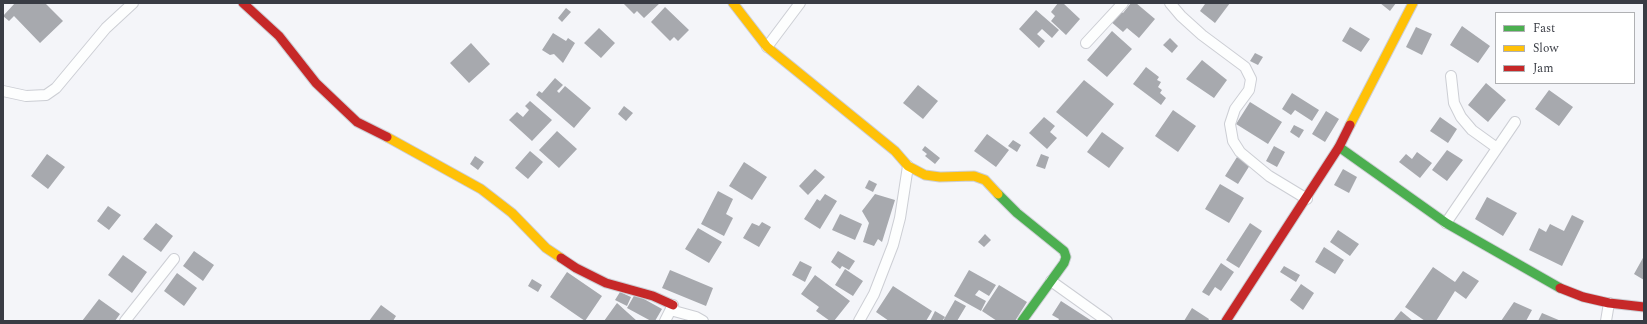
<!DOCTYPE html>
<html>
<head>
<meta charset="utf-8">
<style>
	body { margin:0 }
	#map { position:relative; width:1647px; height:324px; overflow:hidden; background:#f4f5f9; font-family:Spectral,serif }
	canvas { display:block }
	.frame { position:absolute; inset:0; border:4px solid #393c44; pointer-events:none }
	.legend { position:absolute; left:1495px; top:12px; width:140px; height:72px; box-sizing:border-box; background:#fff; border:1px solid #b0b1b4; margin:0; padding:5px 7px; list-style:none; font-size:12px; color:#393c44 }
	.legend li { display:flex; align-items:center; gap:8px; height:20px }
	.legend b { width:20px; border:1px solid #b0b1b4 }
</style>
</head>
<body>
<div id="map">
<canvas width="1647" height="324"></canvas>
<div class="frame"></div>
<ul class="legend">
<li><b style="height:5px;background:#4caf50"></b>Fast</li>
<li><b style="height:5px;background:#ffc107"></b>Slow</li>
<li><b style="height:5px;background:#c62828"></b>Jam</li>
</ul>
</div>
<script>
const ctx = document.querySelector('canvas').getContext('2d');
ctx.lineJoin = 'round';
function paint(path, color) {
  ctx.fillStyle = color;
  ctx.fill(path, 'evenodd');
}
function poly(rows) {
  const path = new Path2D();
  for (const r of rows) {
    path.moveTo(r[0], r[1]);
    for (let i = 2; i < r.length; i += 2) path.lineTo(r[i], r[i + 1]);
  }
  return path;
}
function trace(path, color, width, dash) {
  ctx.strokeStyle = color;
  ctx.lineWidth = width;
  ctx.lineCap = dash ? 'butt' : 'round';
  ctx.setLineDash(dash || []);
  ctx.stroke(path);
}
const building = poly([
	[15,3,45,3,63,21,40,43,14,16,9,21,3,16],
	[623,3,660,3,644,18,637,11,634,14],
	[1058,3,1063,3,1080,19,1066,35,1051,21,1055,16,1051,12],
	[1131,3,1136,3,1155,19,1139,38,1127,28,1123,32,1110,21,1119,10,1123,13],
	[1204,3,1230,3,1215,23,1200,11,1205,4],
	[1380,3,1396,3,1390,11],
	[665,7,689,30,678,41,674,37,670,41,651,22],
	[566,8,571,12,562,22,558,18],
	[1036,10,1059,30,1052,38,1042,29,1037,34,1045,41,1039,48,1019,29],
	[1462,26,1490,46,1478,63,1450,45],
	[1350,27,1370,39,1361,52,1342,41],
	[1416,27,1432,34,1422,55,1406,47],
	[599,28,615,43,601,58,584,43],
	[1112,31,1132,49,1107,77,1087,60],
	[553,33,566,41,568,38,575,43,563,63,554,54,550,55,542,50],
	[1170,38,1178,46,1172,53,1163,45],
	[471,43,490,64,469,83,450,63],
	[1255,53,1263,57,1258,65,1250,61],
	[1202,60,1227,80,1214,98,1186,79],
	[1146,67,1159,77,1157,80,1161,82,1158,87,1162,90,1160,93,1166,98,1161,105,1133,84],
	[555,78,563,85,557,91,559,93,565,86,591,108,574,128,536,95,539,91,542,93],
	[1084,80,1114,104,1087,137,1056,112],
	[1486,83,1506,100,1488,122,1468,105],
	[918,85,938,101,923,119,903,103],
	[1549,90,1573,107,1559,126,1535,109],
	[1292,93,1319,110,1312,121,1295,110,1291,115,1282,109],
	[530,101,552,120,532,141,509,120,517,112,523,117,529,110,525,106],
	[1250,102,1282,122,1268,144,1236,124],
	[624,106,633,113,626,121,618,114],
	[1173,110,1196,126,1178,152,1155,136],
	[1326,111,1339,119,1325,142,1312,134],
	[1044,117,1055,126,1050,132,1057,138,1047,149,1029,133],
	[1440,117,1457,129,1448,143,1430,131],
	[1294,125,1304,130,1299,138,1290,132],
	[557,131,577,149,559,168,539,150],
	[1102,132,1124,148,1109,168,1087,152],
	[987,134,1009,150,996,167,974,151],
	[1013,140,1021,145,1017,152,1008,146],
	[925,146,940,158,935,164,925,156,927,154,922,150],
	[1274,146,1285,152,1277,167,1266,161],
	[1447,150,1463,160,1447,181,1432,170],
	[530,151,543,162,528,179,515,168],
	[1417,152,1432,163,1420,178,1399,162,1406,154,1412,159],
	[47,154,65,167,48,189,31,176],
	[1041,154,1049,157,1045,169,1036,166],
	[475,156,484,162,478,170,470,164],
	[1237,157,1250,165,1238,184,1225,176],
	[744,162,767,177,752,200,729,186],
	[815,169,825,177,808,195,799,186],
	[1343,169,1357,177,1349,193,1334,185],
	[869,180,877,184,873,192,865,188],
	[1220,184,1244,198,1229,223,1205,209],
	[718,191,733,199,726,214,733,218,724,236,701,224],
	[825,194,837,201,820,229,804,219,817,199,820,201],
	[875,194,895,200,882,242,878,239,874,246,863,242,869,223,862,211],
	[1487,197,1517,213,1503,236,1475,219],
	[108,206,121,215,109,230,97,221],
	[840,214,862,224,855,240,832,230],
	[1572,215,1584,221,1562,266,1529,250,1539,228,1546,232,1550,224,1564,231],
	[762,222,771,227,759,247,743,238,752,223,759,226],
	[156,223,173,236,161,252,143,239],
	[1250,223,1262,231,1239,268,1226,260],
	[698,228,722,242,709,263,685,249],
	[1338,230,1359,244,1350,256,1330,242],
	[985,234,991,240,984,247,978,242],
	[1324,247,1344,260,1335,274,1315,262],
	[194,251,214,265,203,281,183,266],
	[838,251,855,261,849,270,842,266,840,269,831,262],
	[123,255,147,272,132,293,108,275],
	[1644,256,1644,280,1634,274],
	[800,261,812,267,805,282,792,275],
	[1221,263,1234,272,1221,291,1215,287,1209,296,1202,292],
	[1284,266,1300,275,1296,282,1280,272],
	[1433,267,1455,282,1463,271,1479,281,1466,299,1455,291,1436,321,1425,321,1405,307],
	[845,269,863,281,853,296,835,285],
	[670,270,713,288,706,306,662,288],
	[969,270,996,285,989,296,979,290,975,295,986,301,981,311,954,296],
	[567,272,602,296,585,321,550,297],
	[177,273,197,288,184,306,164,291],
	[815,275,850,301,834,321,830,321,816,311,819,307,801,294],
	[532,279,542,285,538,292,528,286],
	[1301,284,1314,293,1303,310,1290,300],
	[999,285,1027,302,1015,321,997,321,982,311],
	[893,286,932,311,926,321,889,321,876,312],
	[620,292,631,297,627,306,615,300],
	[635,294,662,309,655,321,651,321,627,308],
	[99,299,120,314,115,321,82,321],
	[955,300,966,306,957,321,943,321],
	[1061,301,1092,321,1058,321,1059,319,1052,315],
	[1514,302,1532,310,1526,321,1501,321],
	[617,303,637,321,604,321],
	[381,305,396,316,393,321,369,321],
	[1192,308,1209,319,1208,321,1184,321],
	[935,311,945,317,942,321,930,321],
	[1401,311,1413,321,1393,321],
	[1542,313,1561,321,1538,321]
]);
const street = poly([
	[1170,3,1181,16,1202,35,1245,67,1251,79,1249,90,1235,109,1230,124,1233,141,1240,152,1269,176,1307,199],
	[1086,43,1123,3],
	[767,47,800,3],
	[1451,76,1454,103,1461,117,1472,130,1497,148],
	[3,91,26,96,46,95,56,88,106,28,133,3],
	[1446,223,1515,122],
	[1051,281,1107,321],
	[673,305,674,311,696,317,703,321],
	[125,321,174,259],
	[665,321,673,305],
	[859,321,874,294,893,245,900,218,908,166],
	[1606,321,1609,303]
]);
const fast = poly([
	[1339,147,1446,223,1560,288],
	[998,194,1017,213,1064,251,1066,257,1064,263,1022,321]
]);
const slow = poly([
	[733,3,767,47,895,151,908,166,925,175,940,177,974,176,985,180,998,194],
	[1350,125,1413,3],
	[387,137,481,189,512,213,546,248,561,258]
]);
const jam = poly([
	[243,3,279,36,316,83,357,122,387,137],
	[561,258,576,268,606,283,653,296,673,305],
	[1560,288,1583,297,1609,303,1644,307],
	[1226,321,1339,147,1350,125]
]);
paint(building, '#a7a9ae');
trace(street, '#ccced4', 12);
trace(fast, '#ccced4', 11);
trace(slow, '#ccced4', 11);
trace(jam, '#ccced4', 11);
trace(street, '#fdfefe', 10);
trace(fast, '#4caf50', 9);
trace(slow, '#ffc107', 9);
trace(jam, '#c62828', 9);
</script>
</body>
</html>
